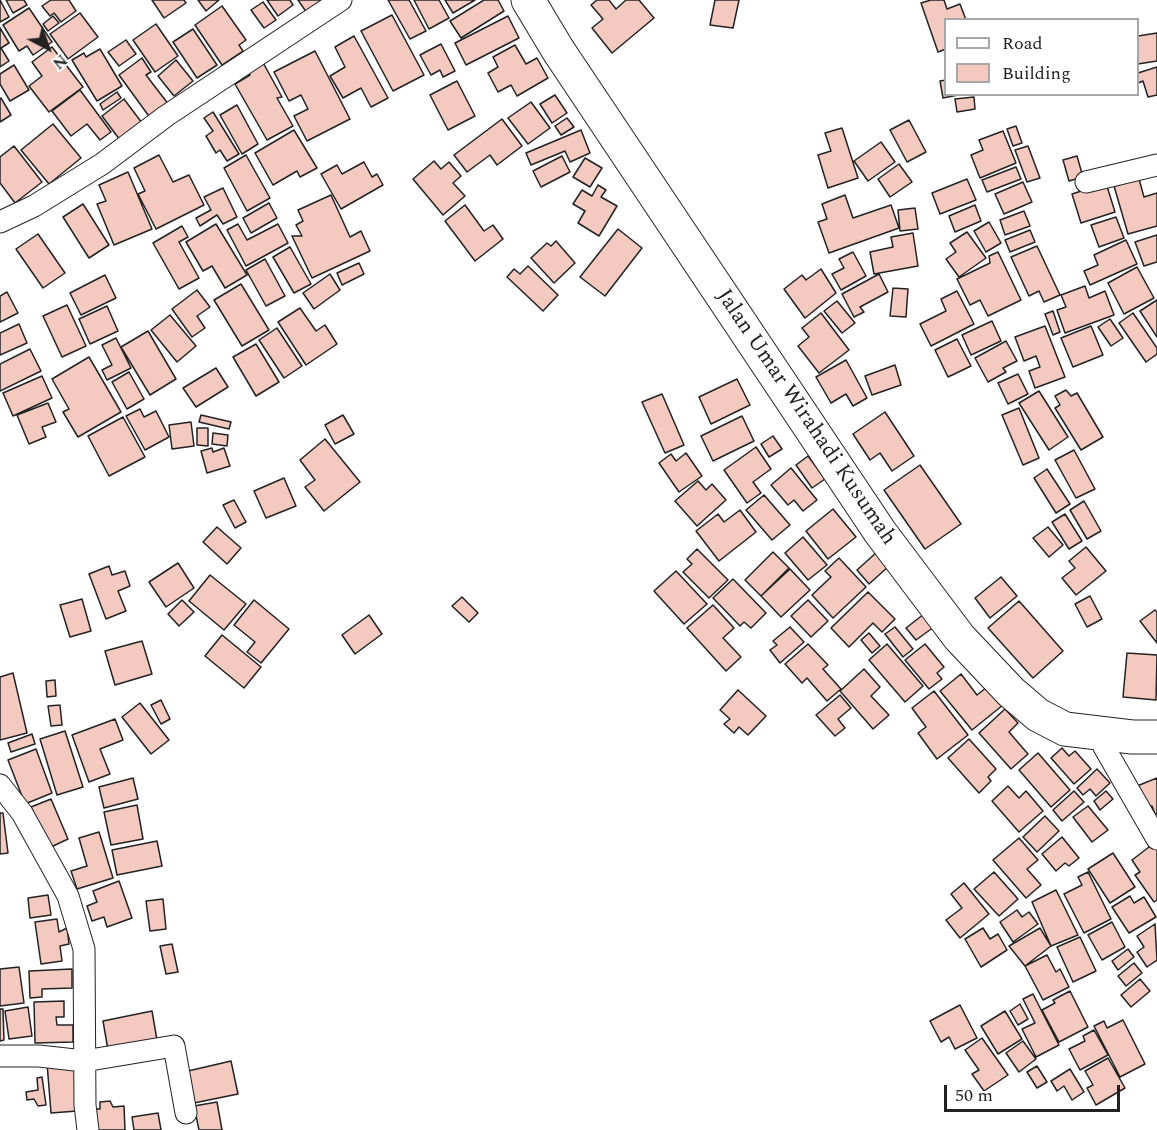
<!DOCTYPE html>
<html>
<head>
<meta charset="utf-8">
<style>
	body { margin:0 }
	#map { position:relative; width:1157px; height:1130px; overflow:hidden; background:#fff; font-family:Spectral,serif }
	canvas { display:block }
	.legend { position:absolute; left:944px; top:18px; width:195px; height:78px; box-sizing:border-box; background:#fff; border:2px solid #a7a7a7; margin:0; padding:8px 10px; list-style:none; font-size:18px; color:#222 }
	.legend li { display:flex; align-items:center; gap:12px; height:30px }
	.legend b { width:30px; border:2px solid #a7a7a7 }
	.north { position:absolute; left:18px; top:18px; width:60px; height:60px; -webkit-text-stroke:4px #fff; paint-order:stroke; rotate:139deg; font-size:16px; font-weight:700; line-height:24px; text-align:center; color:#222 }
	.north::after { content:''; display:block; margin:auto; width:21px; height:27px; background:#222; clip-path:polygon(50% 0,100% 100%,50% 72%,0 100%) }
	.scale { position:absolute; left:944px; top:1085px; width:176px; height:27px; box-sizing:border-box; border:3px solid #222; border-top:0; padding-left:8px; font-size:18px; line-height:21px; white-space:nowrap; color:#222; -webkit-text-stroke:4px #fff; paint-order:stroke }
</style>
</head>
<body>
<div id="map">
<canvas width="1157" height="1130"></canvas>
<ul class="legend">
<li><b style="height:8px;background:#fff"></b>Road</li>
<li><b style="height:16px;background:#f3c9c0"></b>Building</li>
</ul>
<div class="north">N</div>
<div class="scale">50 m</div>
</div>
<script>
const ctx = document.querySelector('canvas').getContext('2d');
ctx.lineJoin = 'round';
function paint(path, color) {
  ctx.fillStyle = color;
  ctx.fill(path, 'evenodd');
}
function poly(rows) {
  const path = new Path2D();
  for (const r of rows) {
    path.moveTo(r[0], r[1]);
    for (let i = 2; i < r.length; i += 2) path.lineTo(r[i], r[i + 1]);
  }
  return path;
}
function trace(path, color, width, dash) {
  ctx.strokeStyle = color;
  ctx.lineWidth = width;
  ctx.lineCap = dash ? 'butt' : 'round';
  ctx.setLineDash(dash || []);
  ctx.stroke(path);
}
function write(font, color, halo, rows, align = 'center') {
  ctx.font = font + ' Spectral,serif';
  ctx.lineWidth = 4.5;
  ctx.setLineDash([]);
  ctx.textBaseline = 'middle';
  ctx.strokeStyle = halo;
  ctx.fillStyle = color;
  for (const [text, x, y, turn = 0] of rows) {
    ctx.save();
    ctx.translate(x, y);
    ctx.rotate((+turn || 0) * Math.PI / 180);
    ctx.textAlign = isNaN(turn) ? turn : align;
    if (halo) ctx.strokeText(text, 0, 0);
    ctx.fillText(text, 0, 0);
    ctx.restore();
  }
}
const building = poly([
	[0,0,9,17,0,22,0,0],
	[6,0,24,0,27,5,13,13,6,0],
	[51,0,69,0,76,11,61,22,54,13,50,16,42,6,51,0],
	[152,0,184,0,186,3,164,18,152,0],
	[198,0,219,0,206,11,198,0],
	[267,0,290,0,293,5,278,16,267,0],
	[298,0,325,0,307,13,298,0],
	[388,0,409,0,426,31,410,39,388,0],
	[414,0,439,0,449,18,429,29,414,0],
	[445,0,475,0,453,13,445,0],
	[484,0,498,0,504,11,461,38,450,21,484,0],
	[597,0,609,0,616,9,626,0,639,0,654,18,612,53,592,28,603,19,591,5,597,0],
	[715,0,739,0,733,28,710,25,715,0],
	[931,0,944,0,947,9,960,4,966,20,946,20,946,49,938,52,921,3,931,0],
	[263,2,276,20,264,28,251,10,263,2],
	[222,6,246,40,239,45,243,51,222,65,195,25,222,6],
	[29,8,52,42,33,55,27,46,19,51,3,25,29,8],
	[80,13,98,37,68,59,50,34,80,13],
	[392,15,424,75,393,91,361,31,392,15],
	[53,16,59,23,48,31,43,24,53,16],
	[508,16,519,38,466,65,455,43,508,16],
	[156,24,178,56,155,72,133,40,156,24],
	[0,28,9,43,1,48,9,61,0,67,0,28],
	[193,29,217,65,197,78,173,42,193,29],
	[1157,33,1157,61,1138,64,1138,36,1157,33],
	[354,36,388,98,371,107,361,88,343,98,330,76,345,67,335,47,354,36],
	[126,40,136,54,119,66,108,52,126,40],
	[441,44,455,71,443,77,440,70,431,75,420,55,441,44],
	[515,45,526,64,537,58,548,78,517,96,511,85,498,92,488,73,498,67,493,57,515,45],
	[52,47,83,87,49,112,29,86,42,76,32,62,52,47],
	[100,49,122,86,97,101,72,60,84,53,86,57,100,49],
	[315,51,350,119,307,141,294,116,308,109,301,95,289,101,274,72,315,51],
	[142,58,151,72,146,75,169,105,151,119,119,75,142,58],
	[261,59,282,97,277,98,293,126,267,140,235,84,250,75,246,67,261,59],
	[176,60,193,81,174,96,158,76,176,60],
	[14,65,29,90,10,101,0,84,0,74,14,65],
	[1157,67,1157,95,1148,97,1143,81,1138,83,1138,73,1157,67],
	[946,80,946,94,963,94,943,98,940,81,946,80],
	[457,81,475,116,448,130,430,95,457,81],
	[80,90,111,132,100,140,87,124,71,136,52,111,80,90],
	[117,92,121,98,103,110,100,104,117,92],
	[555,95,567,113,552,123,540,104,555,95],
	[974,97,975,109,957,112,955,99,974,97],
	[1,98,11,115,0,122,0,99,1,98],
	[124,99,142,123,120,140,102,116,124,99],
	[531,102,550,128,528,144,508,118,531,102],
	[237,105,258,144,242,154,220,115,237,105],
	[213,112,239,154,227,161,220,150,216,153,206,136,213,131,204,118,213,112],
	[567,118,574,127,561,135,555,126,567,118],
	[502,119,522,146,497,165,490,155,467,172,454,155,502,119],
	[909,120,926,152,907,162,890,130,909,120],
	[53,124,81,158,49,184,21,150,53,124],
	[1016,126,1022,143,1013,146,1007,129,1016,126],
	[842,128,858,178,828,188,818,155,831,151,825,133,842,128],
	[294,130,317,168,300,177,297,171,273,185,255,153,294,130],
	[581,130,590,153,570,162,565,151,531,165,526,153,581,130],
	[1003,131,1016,163,980,178,971,155,983,150,979,140,1003,131],
	[881,142,895,162,868,181,854,161,881,142],
	[14,146,42,182,15,203,0,183,0,157,14,146],
	[1028,146,1040,178,1027,182,1015,150,1028,146],
	[159,155,173,182,189,175,204,205,156,229,138,194,145,191,134,168,159,155],
	[246,155,270,198,247,211,224,168,246,155],
	[562,156,570,172,541,187,533,171,562,156],
	[1077,156,1083,177,1069,181,1063,160,1077,156],
	[585,158,602,168,590,187,573,177,585,158],
	[434,161,441,169,449,162,461,176,453,183,465,196,443,215,413,179,434,161],
	[364,162,372,177,377,174,383,185,341,209,321,174,337,165,342,174,364,162],
	[899,164,912,182,890,197,878,179,899,164],
	[1016,167,1021,179,987,192,982,180,1016,167],
	[128,172,152,229,114,245,97,204,106,201,99,185,128,172],
	[967,179,976,200,940,214,932,193,967,179],
	[1139,179,1144,197,1157,193,1157,226,1128,234,1114,186,1139,179],
	[1023,182,1032,202,1004,214,995,194,1023,182],
	[1106,183,1115,212,1081,223,1072,194,1106,183],
	[598,185,606,190,601,197,617,206,599,236,578,223,585,211,573,204,582,190,592,196,598,185],
	[223,188,237,217,223,224,217,215,200,226,196,218,211,210,204,197,223,188],
	[331,195,350,237,361,231,370,251,312,278,292,236,302,236,296,225,303,221,298,210,331,195],
	[845,195,853,218,891,205,899,228,829,253,818,222,827,219,822,204,845,195],
	[269,203,277,218,251,233,243,218,269,203],
	[83,204,109,245,89,258,63,217,83,204],
	[465,205,484,231,493,225,503,239,475,261,445,221,465,205],
	[975,205,981,221,955,232,949,216,975,205],
	[915,208,918,229,900,231,898,210,915,208],
	[1024,211,1030,226,1005,235,1000,220,1024,211],
	[1116,217,1124,238,1099,247,1091,225,1116,217],
	[989,222,1001,243,986,252,974,231,989,222],
	[216,224,247,275,225,288,212,266,203,271,186,242,216,224],
	[238,224,247,240,278,224,288,243,246,266,227,230,238,224],
	[182,226,188,237,179,242,199,278,179,289,153,243,182,226],
	[618,229,642,248,605,296,580,277,618,229],
	[1030,230,1035,242,1010,252,1005,240,1030,230],
	[967,232,986,258,959,277,946,259,956,252,950,243,967,232],
	[913,233,918,266,874,274,870,252,893,247,891,237,913,233],
	[38,234,65,273,43,288,16,249,38,234],
	[1157,235,1157,262,1144,266,1135,242,1157,235],
	[1126,240,1137,264,1090,285,1084,271,1098,265,1094,255,1126,240],
	[556,241,575,263,554,283,531,258,547,243,551,246,556,241],
	[1037,246,1060,295,1044,302,1039,291,1029,296,1011,257,1037,246],
	[290,247,311,284,294,293,273,257,290,247],
	[853,252,866,276,841,290,832,274,844,268,839,259,853,252],
	[998,252,1021,300,988,316,980,300,970,305,957,279,990,263,989,256,998,252],
	[265,259,285,296,266,306,246,270,265,259],
	[359,263,364,274,342,285,337,273,359,263],
	[528,266,558,295,543,311,507,277,514,269,520,274,528,266],
	[1137,267,1154,298,1124,314,1108,283,1137,267],
	[821,269,836,293,805,318,784,289,802,275,806,280,821,269],
	[330,274,340,290,314,309,303,293,330,274],
	[879,274,888,292,860,307,864,312,854,317,842,294,879,274],
	[105,275,116,298,81,315,70,293,105,275],
	[241,284,269,330,242,346,214,300,241,284],
	[1085,286,1089,298,1105,291,1114,315,1065,333,1057,310,1066,307,1061,295,1085,286],
	[893,288,908,289,906,317,890,316,893,288],
	[197,290,210,307,197,316,205,328,192,337,172,309,197,290],
	[957,291,974,324,931,346,920,324,946,311,941,299,957,291],
	[7,292,18,313,0,322,0,296,7,292],
	[1157,300,1157,337,1140,311,1157,300],
	[837,301,855,323,842,333,824,311,837,301],
	[67,305,86,346,62,357,43,316,67,305],
	[107,306,118,331,90,344,79,319,107,306],
	[300,308,316,331,325,325,337,344,306,365,278,322,300,308],
	[1053,311,1060,332,1053,335,1045,314,1053,311],
	[821,313,849,350,819,373,798,346,809,337,802,328,821,313],
	[1133,313,1157,348,1157,354,1146,362,1119,323,1133,313],
	[170,315,196,346,177,362,151,330,170,315],
	[1110,319,1123,338,1111,346,1098,327,1110,319],
	[992,321,1001,341,971,355,962,335,992,321],
	[19,324,27,343,0,355,0,333,19,324],
	[1045,326,1065,377,1035,388,1029,371,1040,367,1036,356,1024,361,1015,337,1045,326],
	[1091,326,1103,355,1073,367,1061,338,1091,326],
	[277,328,302,366,284,378,259,340,277,328],
	[148,331,176,379,150,395,121,347,148,331],
	[116,338,131,368,107,380,102,370,112,365,102,345,116,338],
	[957,339,971,366,948,377,935,350,957,339],
	[1006,341,1017,361,1003,368,1006,372,988,382,975,358,1006,341],
	[256,344,279,382,256,396,233,357,256,344],
	[30,349,41,371,0,391,0,364,30,349],
	[89,357,121,412,78,437,63,412,69,409,52,379,89,357],
	[846,360,867,398,853,406,846,394,831,403,816,377,846,360],
	[895,365,901,385,872,395,865,376,895,365],
	[216,368,228,387,196,407,183,388,216,368],
	[129,372,144,399,127,409,112,382,129,372],
	[1018,374,1028,394,1008,404,998,383,1018,374],
	[42,376,52,398,13,416,3,393,42,376],
	[737,379,750,405,711,424,699,397,737,379],
	[1066,390,1071,396,1077,393,1103,437,1081,450,1055,408,1060,405,1055,396,1066,390],
	[1039,391,1068,437,1049,450,1019,403,1039,391],
	[662,394,684,445,665,453,642,402,662,394],
	[48,403,56,422,42,427,46,437,29,444,17,415,48,403],
	[1019,408,1039,458,1023,465,1002,415,1019,408],
	[140,409,144,417,156,411,169,437,145,450,126,416,140,409],
	[885,412,914,456,892,471,880,453,870,460,853,434,885,412],
	[201,415,231,422,229,429,199,422,201,415],
	[343,415,354,434,335,444,325,425,343,415],
	[742,416,754,441,713,461,701,436,742,416],
	[123,417,145,457,109,476,88,436,123,417],
	[191,422,194,446,172,449,169,425,191,422],
	[197,428,208,428,208,446,197,445,197,428],
	[213,433,228,435,227,446,212,444,213,433],
	[773,436,782,449,769,457,761,444,773,436],
	[325,439,360,482,324,511,305,487,315,480,300,460,325,439],
	[756,447,771,469,753,482,761,493,747,503,724,470,756,447],
	[212,448,213,452,224,448,230,466,207,473,201,451,212,448],
	[1074,450,1095,489,1076,498,1055,460,1074,450],
	[686,453,702,476,679,492,659,463,671,454,676,461,686,453],
	[808,456,825,479,812,488,796,465,808,456],
	[920,465,961,524,925,549,884,490,920,465],
	[791,468,817,500,803,511,794,500,788,505,771,485,791,468],
	[1047,469,1070,504,1056,513,1034,478,1047,469],
	[284,478,296,506,266,518,254,491,284,478],
	[698,481,706,490,712,484,726,500,697,526,675,501,698,481],
	[764,495,790,525,772,540,746,510,764,495],
	[234,500,246,522,235,528,223,505,234,500],
	[1084,501,1101,531,1087,539,1070,510,1084,501],
	[833,509,856,537,828,559,806,531,833,509],
	[740,510,756,532,719,561,696,531,718,514,724,522,740,510],
	[1065,514,1082,541,1069,549,1052,522,1065,514],
	[217,527,241,548,227,564,203,542,217,527],
	[1048,527,1063,545,1049,557,1033,538,1048,527],
	[803,537,827,565,808,580,785,553,803,537],
	[1086,547,1106,571,1076,595,1062,578,1075,568,1069,561,1086,547],
	[697,549,728,580,709,598,683,572,692,564,687,559,697,549],
	[773,552,789,568,761,596,745,580,773,552],
	[877,552,889,566,869,584,857,570,877,552],
	[839,558,866,587,833,618,812,595,831,577,825,571,839,558],
	[178,563,194,588,166,607,149,582,178,563],
	[109,566,112,575,125,571,130,586,118,591,126,611,106,619,89,574,109,566],
	[790,569,810,590,781,617,761,596,790,569],
	[676,571,707,604,684,624,654,591,676,571],
	[210,575,246,604,224,630,189,601,210,575],
	[1001,577,1017,596,990,618,975,598,1001,577],
	[733,579,766,613,751,628,744,622,740,626,713,598,733,579],
	[868,592,895,619,882,632,873,623,849,647,831,628,868,592],
	[1090,596,1102,619,1087,627,1075,604,1090,596],
	[462,597,478,613,469,622,452,606,462,597],
	[82,599,91,631,70,637,60,605,82,599],
	[182,600,194,612,179,626,168,614,182,600],
	[254,600,289,629,261,663,247,652,255,642,234,625,254,600],
	[808,600,828,621,811,637,791,616,808,600],
	[1019,601,1063,651,1033,678,988,628,1019,601],
	[713,605,734,628,723,638,741,657,726,671,687,628,713,605],
	[1155,610,1157,612,1157,643,1140,621,1155,610],
	[924,614,934,627,916,640,906,628,924,614],
	[369,615,382,634,355,654,342,635,369,615],
	[790,627,804,642,780,663,770,650,777,645,773,641,790,627],
	[895,627,913,649,903,657,885,634,895,627],
	[869,633,880,646,872,653,861,640,869,633],
	[222,635,261,667,244,688,205,656,222,635],
	[142,641,152,674,115,685,105,651,142,641],
	[808,644,828,665,823,669,841,689,827,701,807,678,802,683,785,664,808,644],
	[887,644,923,686,905,702,869,660,887,644],
	[925,644,944,667,937,673,942,679,929,689,905,660,925,644],
	[1127,653,1157,655,1156,700,1123,697,1127,653],
	[864,669,880,687,871,696,889,715,873,729,840,691,864,669],
	[13,673,27,733,0,740,0,677,13,673],
	[961,674,977,695,987,687,1003,705,972,730,940,691,961,674],
	[55,680,56,696,47,697,46,681,55,680],
	[738,690,766,716,748,735,739,727,734,733,724,724,730,719,720,710,738,690],
	[934,691,968,735,937,759,918,733,926,727,912,708,934,691],
	[840,695,851,708,838,719,845,728,835,736,816,715,840,695],
	[161,700,170,719,161,724,151,705,161,700],
	[140,703,169,740,151,754,122,717,140,703],
	[60,705,62,725,51,726,48,706,60,705],
	[1005,709,1018,723,1009,732,1028,754,1011,769,979,733,1005,709],
	[115,719,123,740,100,749,110,774,89,782,72,735,115,719],
	[65,731,83,787,57,795,40,739,65,731],
	[32,734,35,744,11,752,8,743,32,734],
	[969,739,996,769,988,777,991,781,979,793,948,758,969,739],
	[1062,748,1069,756,1075,751,1091,769,1074,784,1051,758,1062,748],
	[36,749,52,793,25,804,8,760,36,749],
	[1038,753,1070,790,1051,807,1019,770,1038,753],
	[1097,769,1110,783,1096,796,1090,789,1083,795,1077,788,1097,769],
	[133,778,138,799,104,808,99,787,133,778],
	[1157,778,1157,814,1155,814,1152,806,1146,808,1137,786,1157,778],
	[1008,786,1019,798,1026,791,1043,811,1019,832,992,801,1008,786],
	[1074,791,1084,802,1062,821,1053,810,1074,791],
	[1106,791,1113,799,1100,810,1094,801,1106,791],
	[51,799,68,839,49,848,31,807,51,799],
	[137,805,143,839,111,845,104,812,137,805],
	[1088,806,1108,830,1092,842,1073,817,1088,806],
	[0,813,3,813,8,853,0,854,0,813],
	[1045,816,1059,831,1037,852,1023,837,1045,816],
	[99,832,113,878,77,889,71,871,87,866,79,838,99,832],
	[1062,837,1079,858,1069,866,1065,863,1056,871,1042,854,1062,837],
	[1019,838,1038,860,1027,869,1041,885,1026,898,993,860,1019,838],
	[157,841,162,866,117,875,112,850,157,841],
	[1153,844,1157,850,1157,900,1154,902,1135,875,1140,872,1132,860,1153,844],
	[1113,853,1135,887,1110,903,1088,869,1113,853],
	[994,872,1018,899,999,916,974,889,994,872],
	[1088,872,1111,919,1084,933,1064,894,1082,885,1078,877,1088,872],
	[119,881,132,918,107,927,104,917,92,921,87,906,97,902,93,891,119,881],
	[964,883,989,914,960,938,946,920,962,908,951,894,964,883],
	[1056,890,1078,935,1051,946,1032,902,1056,890],
	[48,895,51,915,30,918,28,898,48,895],
	[1130,896,1134,903,1144,897,1156,917,1129,933,1112,907,1130,896],
	[163,899,166,929,150,931,146,901,163,899],
	[1017,910,1022,917,1029,912,1038,924,1013,942,1000,922,1017,910],
	[57,919,59,932,67,928,69,944,60,946,62,961,41,964,35,922,57,919],
	[1112,922,1125,947,1102,960,1088,935,1112,922],
	[1155,924,1157,960,1147,967,1137,952,1144,947,1137,936,1155,924],
	[983,928,990,939,998,934,1007,950,981,967,965,939,983,928],
	[1040,928,1051,946,1025,966,1009,946,1040,928],
	[1080,937,1096,971,1073,982,1057,947,1080,937],
	[172,944,178,972,166,974,160,946,172,944],
	[1128,949,1134,957,1118,970,1112,961,1128,949],
	[1047,955,1056,972,1060,969,1069,987,1043,1000,1025,966,1047,955],
	[1134,963,1142,973,1126,986,1118,976,1134,963],
	[19,967,24,1003,0,1006,0,969,19,967],
	[72,969,72,988,42,989,42,997,30,998,29,971,72,969],
	[1140,979,1150,991,1131,1007,1121,995,1140,979],
	[1070,991,1088,1027,1059,1042,1042,1010,1055,1003,1053,1000,1070,991],
	[1033,994,1059,1045,1036,1057,1022,1029,1035,1023,1023,999,1033,994],
	[64,1001,64,1017,56,1017,57,1025,73,1025,73,1042,35,1043,34,1002,64,1001],
	[1020,1004,1028,1019,1018,1025,1010,1011,1020,1004],
	[960,1005,977,1038,955,1049,949,1037,941,1042,930,1021,960,1005],
	[28,1007,32,1036,9,1039,5,1011,28,1007],
	[0,1009,3,1009,4,1040,0,1041,0,1009],
	[152,1011,157,1040,108,1050,103,1021,152,1011],
	[1005,1011,1022,1039,998,1054,981,1026,1005,1011],
	[1123,1020,1145,1064,1120,1077,1094,1026,1104,1021,1107,1028,1123,1020],
	[1094,1030,1108,1055,1080,1070,1069,1049,1085,1041,1083,1036,1094,1030],
	[982,1038,1008,1075,984,1091,972,1074,979,1070,965,1050,982,1038],
	[1023,1041,1036,1059,1019,1072,1006,1053,1023,1041],
	[1108,1058,1125,1088,1096,1105,1087,1088,1093,1085,1085,1071,1108,1058],
	[74,1061,77,1111,51,1113,47,1063,74,1061],
	[231,1061,238,1094,194,1103,188,1071,231,1061],
	[1037,1066,1047,1082,1037,1088,1027,1072,1037,1066],
	[1070,1069,1084,1092,1072,1100,1064,1086,1057,1091,1051,1081,1070,1069],
	[42,1077,46,1105,38,1106,34,1099,27,1100,26,1092,38,1090,37,1078,42,1077],
	[110,1101,113,1107,124,1106,125,1130,96,1130,95,1109,100,1109,100,1102,110,1101],
	[217,1102,222,1130,199,1130,194,1106,217,1102],
	[158,1113,161,1130,134,1130,132,1117,158,1113]
]);
const street = poly([
	[1086,182,1157,165],
	[0,222,34,206,102,164,166,116,341,0],
	[1099,734,1104,747,1157,839],
	[0,785,22,813,68,896,84,949,85,1105,88,1130],
	[0,1056,39,1056,84,1061,174,1046,186,1113]
]);
const primary = poly([
	[528,0,558,50,880,532,959,637,1011,692,1038,715,1065,729,1132,737,1157,737]
]);
const streetNames = [
	["Jalan Umar Wirahadi Kusumah",805,418,56]
];
paint(building, '#f3c9c0');
trace(building, '#222', 1.5);
trace(street, '#222', 23);
trace(primary, '#222', 35);
trace(street, '#fff', 21);
trace(primary, '#fff', 33);
write('22px', '#222', '#fff', streetNames);
</script>
</body>
</html>
